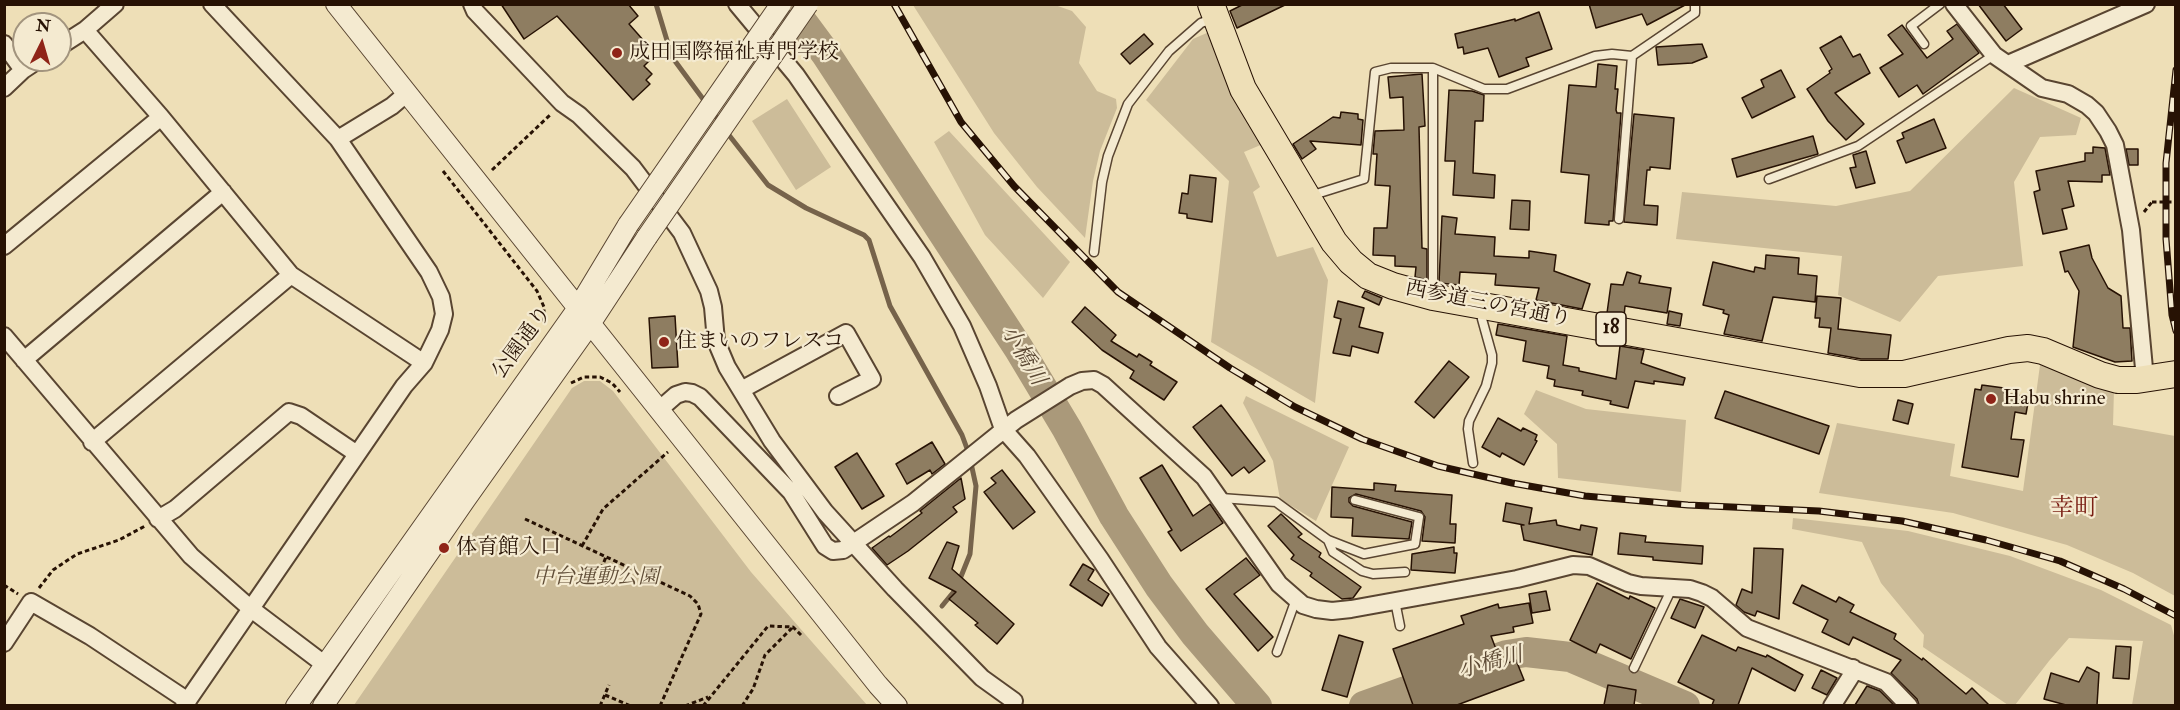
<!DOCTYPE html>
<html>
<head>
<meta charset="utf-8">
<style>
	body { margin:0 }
	#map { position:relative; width:2180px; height:710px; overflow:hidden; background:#eedfb7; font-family:"IM FELL Double Pica",serif }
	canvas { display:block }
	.frame { position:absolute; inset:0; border:6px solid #271204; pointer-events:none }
	.north { position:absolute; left:12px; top:12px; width:60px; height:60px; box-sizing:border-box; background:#f4ead0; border:2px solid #a2947e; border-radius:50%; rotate:5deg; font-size:16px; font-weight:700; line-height:24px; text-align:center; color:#271204 }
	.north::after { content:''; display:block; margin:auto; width:21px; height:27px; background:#8f2418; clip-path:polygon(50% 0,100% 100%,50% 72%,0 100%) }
</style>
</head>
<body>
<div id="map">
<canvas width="2180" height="710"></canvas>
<div class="frame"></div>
<div class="north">N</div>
</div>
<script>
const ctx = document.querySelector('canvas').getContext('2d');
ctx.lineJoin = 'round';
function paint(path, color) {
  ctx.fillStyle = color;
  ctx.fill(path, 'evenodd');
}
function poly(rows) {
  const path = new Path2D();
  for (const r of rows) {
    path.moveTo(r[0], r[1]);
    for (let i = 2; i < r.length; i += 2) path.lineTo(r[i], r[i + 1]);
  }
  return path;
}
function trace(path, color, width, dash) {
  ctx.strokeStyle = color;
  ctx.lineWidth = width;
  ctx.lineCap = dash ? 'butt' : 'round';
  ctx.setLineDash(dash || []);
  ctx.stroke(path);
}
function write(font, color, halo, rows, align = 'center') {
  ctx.font = font + ' "IM FELL Double Pica","Noto Serif JP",serif';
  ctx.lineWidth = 4.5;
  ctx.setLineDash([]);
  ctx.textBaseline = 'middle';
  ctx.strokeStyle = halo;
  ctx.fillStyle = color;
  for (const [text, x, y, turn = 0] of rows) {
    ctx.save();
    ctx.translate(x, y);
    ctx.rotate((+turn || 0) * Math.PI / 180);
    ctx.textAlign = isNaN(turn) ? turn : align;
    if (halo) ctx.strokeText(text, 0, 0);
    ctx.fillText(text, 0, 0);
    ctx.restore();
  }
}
const green = poly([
	[913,5,1055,5,1072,11,1086,27,1079,63,1097,91,1116,99,1117,108,1100,151,1093,181,1085,238,1037,187,994,133],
	[1209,32,1263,144,1244,152,1260,187,1253,192,1277,257,1313,247,1328,280,1315,403,1211,342,1229,181,1146,100,1193,39],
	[2014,88,2081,118,2076,135,2040,137,2014,182,2023,266,1938,276,1900,322,1838,295,1842,256,1676,239,1682,192,1836,206,1910,191],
	[787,99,831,167,796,190,752,121],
	[949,131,1070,262,1043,298,985,235,934,142],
	[2040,365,2114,390,2113,425,2175,436,2175,596,2133,573,2067,545,1953,513,1819,493,1837,423,1955,444,1950,476,2023,491],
	[584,381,600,381,613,391,751,572,867,705,354,705,572,388],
	[1536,390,1586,409,1686,420,1681,492,1558,478,1557,444,1524,414],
	[1246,396,1349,447,1316,521,1280,499,1273,461,1243,403],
	[1793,518,1908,531,2010,556,2101,590,2171,625,2175,639,2175,705,2132,705,2143,641,2069,638,2049,661,2015,705,2008,705,1923,647,1924,635,1881,583,1862,542,1792,529]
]);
const stream = poly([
	[656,4,672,57,720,122],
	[725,130,768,185,806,208,864,235,869,240,890,306,962,435,969,454,976,486,970,554,956,589,942,606]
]);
const river = poly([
	[789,4,826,54,1019,349,1067,429,1114,516,1159,586,1195,634,1257,706],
	[1364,706,1507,655,1526,652,1570,657,1685,706]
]);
const building = poly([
	[501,4,628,4,638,16,629,24,644,41,637,47,650,60,644,66,652,74,646,80,650,84,633,100,557,16,524,39,501,4],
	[1244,4,1287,4,1237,28,1230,11,1244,4],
	[1589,4,1687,4,1647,25,1642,14,1596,28,1589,4],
	[1978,4,2003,4,2022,29,2006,41,1978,4],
	[1539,12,1552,49,1526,58,1529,66,1499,77,1488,48,1464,54,1463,47,1458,48,1455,34,1515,19,1515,21,1539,12],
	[1957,24,1979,53,1923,94,1917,85,1899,97,1880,68,1903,54,1888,35,1902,25,1927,58,1953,39,1947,31,1957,24],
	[1144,34,1153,44,1130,64,1121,54,1144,34],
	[1841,36,1853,57,1860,54,1870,73,1835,93,1864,124,1846,140,1828,121,1807,89,1830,73,1829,71,1832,69,1820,48,1841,36],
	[1702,44,1707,57,1692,63,1658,65,1656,47,1702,44],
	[1598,64,1617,66,1615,89,1618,89,1616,110,1617,113,1621,113,1613,221,1609,221,1609,225,1585,223,1589,175,1561,172,1569,85,1596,87,1598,64],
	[1781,70,1795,97,1752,118,1742,98,1764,87,1761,80,1781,70],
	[1422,74,1425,126,1419,127,1422,248,1427,249,1427,280,1415,277,1416,267,1395,266,1395,256,1373,255,1374,228,1387,228,1390,188,1390,186,1375,185,1377,154,1373,154,1375,131,1404,130,1403,97,1390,98,1388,77,1422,74],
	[1449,90,1472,91,1484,95,1483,121,1475,121,1473,173,1495,175,1494,198,1453,195,1455,161,1445,161,1449,90],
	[1341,112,1358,114,1358,119,1363,120,1361,145,1310,141,1316,149,1302,159,1293,144,1333,117,1340,118,1341,112],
	[1634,114,1674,118,1670,169,1650,167,1650,170,1647,170,1644,205,1658,206,1657,225,1624,222,1634,114],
	[1934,119,1946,148,1906,163,1897,141,1904,138,1902,133,1934,119],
	[1813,136,1818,154,1737,177,1732,159,1813,136],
	[2093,147,2105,148,2110,175,2102,175,2102,182,2068,181,2074,206,2062,209,2067,229,2043,234,2034,192,2040,190,2036,171,2085,161,2085,153,2093,153,2093,147],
	[2126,149,2138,149,2138,165,2129,165,2126,149],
	[1866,151,1875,183,1856,188,1850,168,1856,167,1853,155,1866,151],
	[1190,175,1216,178,1212,222,1187,218,1187,214,1179,213,1182,193,1188,194,1190,175],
	[1512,200,1530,201,1529,230,1510,229,1512,200],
	[1442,216,1457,218,1455,234,1495,237,1494,256,1529,258,1529,251,1556,255,1554,271,1590,284,1582,309,1536,300,1539,288,1495,285,1496,274,1460,272,1459,285,1439,283,1442,216],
	[2089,245,2092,258,2108,288,2121,296,2123,328,2130,328,2132,361,2115,362,2073,347,2079,291,2068,271,2065,272,2060,252,2089,245],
	[1766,255,1799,258,1798,274,1817,276,1815,302,1773,297,1762,341,1724,334,1729,315,1723,313,1724,310,1703,305,1713,262,1754,272,1755,267,1765,269,1766,255],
	[1627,272,1641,276,1639,283,1671,288,1667,313,1625,306,1624,316,1607,313,1611,284,1623,285,1627,272],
	[1365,291,1382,298,1379,305,1362,297,1365,291],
	[1817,296,1841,298,1838,329,1891,335,1888,359,1861,359,1828,353,1831,328,1819,327,1820,318,1815,318,1817,296],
	[1338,301,1364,308,1359,327,1383,333,1378,353,1352,346,1350,356,1333,353,1341,319,1334,317,1338,301],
	[1085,307,1116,335,1111,341,1137,357,1139,354,1152,362,1150,365,1177,382,1164,400,1130,378,1134,371,1102,350,1072,322,1085,307],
	[1669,311,1682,314,1680,326,1667,324,1669,311],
	[675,316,678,367,652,368,649,318,675,316],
	[1498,324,1567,336,1563,365,1579,368,1579,371,1616,379,1620,346,1644,350,1641,363,1685,378,1683,385,1654,381,1654,384,1635,381,1628,408,1610,404,1611,401,1582,395,1583,391,1554,386,1555,380,1547,378,1549,366,1523,361,1526,341,1496,335,1498,324],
	[1449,361,1469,377,1434,418,1415,402,1449,361],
	[1982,385,2004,388,2004,393,2029,397,2026,414,2015,412,2011,439,2024,440,2018,477,1962,467,1975,389,1981,390,1982,385],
	[1725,391,1829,426,1819,454,1715,418,1725,391],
	[1898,400,1913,404,1908,424,1893,420,1898,400],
	[1221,405,1265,461,1249,473,1244,467,1232,476,1193,427,1221,405],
	[1498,418,1521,431,1523,428,1537,435,1535,440,1537,441,1524,465,1502,453,1500,457,1482,447,1498,418],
	[932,442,945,464,932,474,930,470,907,484,896,464,932,442],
	[857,453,884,496,862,509,835,467,857,453],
	[1162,465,1193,516,1210,504,1223,523,1181,551,1168,532,1172,530,1140,478,1162,465],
	[1002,470,1035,512,1013,529,984,492,996,483,991,478,1002,470],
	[961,478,965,499,953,507,957,512,908,551,887,565,872,548,889,536,890,537,922,513,920,511,961,478],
	[1374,483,1396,485,1395,491,1452,495,1450,524,1456,524,1455,543,1422,541,1425,517,1421,511,1356,494,1349,498,1349,502,1353,506,1412,522,1409,539,1352,536,1353,518,1331,517,1332,487,1374,490,1374,483],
	[1506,503,1532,508,1529,524,1556,520,1557,525,1580,530,1581,525,1597,528,1592,555,1524,540,1521,525,1524,525,1503,521,1506,503],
	[1281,514,1302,534,1298,537,1321,553,1319,557,1361,587,1353,598,1342,599,1310,576,1312,573,1291,559,1294,555,1268,526,1281,514],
	[1620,533,1646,536,1645,542,1703,546,1702,564,1653,560,1653,557,1618,554,1620,533],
	[947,542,959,546,952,569,1014,624,997,644,975,625,978,623,949,599,956,592,929,578,947,542],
	[1454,547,1454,553,1457,553,1455,573,1411,570,1412,554,1454,547],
	[1754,548,1783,549,1779,619,1757,611,1755,616,1744,612,1736,605,1742,589,1752,593,1754,548],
	[1246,558,1260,575,1234,594,1273,637,1258,651,1206,589,1246,558],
	[1083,564,1094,570,1088,580,1109,594,1102,606,1070,585,1083,564],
	[1597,583,1629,599,1630,596,1655,608,1631,659,1600,644,1596,653,1570,640,1597,583],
	[1802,585,1836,602,1839,597,1854,605,1850,612,1896,634,1894,639,1922,660,1923,658,1966,694,1972,688,1989,705,1919,705,1917,699,1891,673,1901,660,1853,637,1849,645,1822,632,1828,620,1793,603,1802,585],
	[1546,591,1550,610,1532,613,1529,594,1546,591],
	[1680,599,1704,607,1695,628,1671,618,1680,599],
	[1529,603,1533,623,1513,627,1514,632,1491,636,1502,665,1516,660,1524,680,1457,705,1413,705,1393,649,1464,624,1461,616,1498,604,1499,608,1529,603],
	[1339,635,1363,642,1347,697,1322,690,1339,635],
	[1702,635,1736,651,1738,647,1766,657,1767,655,1803,675,1795,691,1752,668,1738,705,1712,705,1714,700,1678,682,1702,635],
	[2116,646,2131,647,2129,679,2113,678,2116,646],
	[2087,667,2099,673,2097,705,2066,705,2044,699,2051,673,2079,682,2087,667],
	[1821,670,1837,678,1827,695,1812,688,1821,670],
	[1608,685,1636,690,1634,705,1604,705,1608,685],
	[1867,686,1880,691,1894,705,1855,705,1867,686]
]);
const path = poly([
	[492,170,550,115],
	[443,171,537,291,544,307,544,322],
	[2144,212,2152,202],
	[571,383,584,377,600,377,612,383,620,392],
	[525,519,690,596,698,604,701,614,660,706],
	[582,546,603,509,668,452],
	[601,569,606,557],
	[4,585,18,594],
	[39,588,53,570,77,554,119,540,145,526],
	[605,695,631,706],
	[600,706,609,685],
	[685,706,708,697],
	[703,706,768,626,793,627,801,635],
	[742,706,753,689,765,655,792,628]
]);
const service = poly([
	[1924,44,1911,26,1940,4],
	[1769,179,1858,146,1994,55],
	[1310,196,1364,179,1375,72,1391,68,1433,68,1484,89,1507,89,1595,56,1612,54,1632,56,1695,13,1695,4],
	[1619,219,1632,56],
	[1094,252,1102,182,1108,156,1128,104,1169,51,1201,23,1214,18],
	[1433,293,1433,68],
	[1473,463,1468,429,1469,421,1486,386,1492,363,1492,355,1482,319,1483,308],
	[1221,498,1276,502,1328,540,1364,554,1415,544,1419,517,1355,500],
	[1328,540,1333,552,1362,571,1373,574,1405,572],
	[1395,601,1400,626],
	[1277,652,1296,599],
	[1634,668,1672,588]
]);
const minor = poly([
	[472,4,475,11,562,103,579,115,633,168,682,233,709,291,713,307,716,341,727,367,772,441,825,512,895,589,982,678,1014,701],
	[737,4,796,75,922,257,962,326,988,386,1003,429,1027,456,1100,559,1158,647,1210,706],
	[1954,4,1994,55,2042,88,2068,94,2087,105,2096,113,2108,131,2115,145,2131,230,2145,379],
	[85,30,161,117,291,275,424,363],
	[4,44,23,70],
	[60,46,85,30,115,4],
	[2008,64,2146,4],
	[4,88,23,70,38,60],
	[338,139,392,106,406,94],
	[4,246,161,117],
	[4,336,191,556,250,608,324,664],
	[24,360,223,192],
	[741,390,846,333,872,379,838,396],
	[660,409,676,395,685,392,692,393,700,397,791,492,825,546,833,551,843,550,913,503,1016,420,1070,386,1082,381,1094,380,1103,385,1204,477,1279,584,1303,605,1316,609,1332,611,1351,609,1517,579,1573,565,1589,566,1628,583,1641,586,1690,589,1702,593,1712,598,1747,628,1886,682,1909,706],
	[92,442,291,275],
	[158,519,175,509,289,412,301,416,357,454],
	[4,643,31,602,90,636,188,701],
	[184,706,404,386,424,363,440,330,444,314,441,297,429,272,338,139,212,4],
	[1832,706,1851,676,1853,668]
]);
const tertiary = poly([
	[336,4,878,685,897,706],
	[296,706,578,308,628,225],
	[323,706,465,500,590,324,647,237]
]);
const primary = poly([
	[1211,4,1243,89,1334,242,1351,262,1368,276,1393,286,1433,297,1860,374,1904,374,2009,350,2028,348,2043,351,2100,375,2118,380,2137,380,2176,374]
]);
const rail = poly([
	[894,4,961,122,1014,186,1118,292,1230,368,1295,407,1362,439,1438,466,1512,483,1585,496,1688,505,1819,511,1902,521,1986,540,2060,561,2124,589,2176,616],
	[2176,70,2166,163,2166,239,2172,315,2176,331]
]);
const pathBridge = poly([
	[2152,202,2176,202]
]);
const tertiaryBridge = poly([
	[628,225,781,4],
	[647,237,808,4]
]);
const markers = [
	[617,53,6,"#8f2418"],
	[664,342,6,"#8f2418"],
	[1991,399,6,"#8f2418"],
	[444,548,6,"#8f2418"]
];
const shields = [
	[1611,329,30]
];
const shieldNames = [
	["18",1611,329]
];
const poiNames = [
	["成田国際福祉専門学校",629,53],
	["住まいのフレスコ",676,342],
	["Habu shrine",2003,399],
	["体育館入口",456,548]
];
const streetNames = [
	["西参道三の宮通り",1488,305,11],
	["公園通り",523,343,-54]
];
const parkNames = [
	["中台運動公園",596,578]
];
const waterNames = [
	["小橋川",1022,356,59],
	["小橋川",1491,664,-15]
];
const quarterNames = [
	["幸町",2074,510]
];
paint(green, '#ccbc99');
trace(stream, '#76634b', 5);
trace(river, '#aa997a', 30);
paint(building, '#8e7d61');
trace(building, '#271204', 1.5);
trace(service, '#594531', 11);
trace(minor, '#594531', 20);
trace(tertiary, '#594531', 22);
trace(primary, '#271204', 28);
trace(path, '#271204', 3, [4.5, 3]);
trace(service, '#f4ead0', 8);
trace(minor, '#f4ead0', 16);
trace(tertiary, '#f4ead0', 20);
trace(primary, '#eedfb7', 26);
trace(rail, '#271204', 7);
trace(rail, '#f4ead0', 4.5, [14]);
trace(tertiaryBridge, '#594531', 22, []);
trace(pathBridge, '#271204', 3, [4.5, 3]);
trace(tertiaryBridge, '#f4ead0', 20);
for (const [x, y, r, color] of markers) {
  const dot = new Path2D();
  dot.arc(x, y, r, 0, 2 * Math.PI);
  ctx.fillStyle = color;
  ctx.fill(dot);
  trace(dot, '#f4ead0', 2);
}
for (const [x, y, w] of shields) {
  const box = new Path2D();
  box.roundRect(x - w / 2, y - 17, w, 34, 4.5);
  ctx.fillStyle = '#f4ead0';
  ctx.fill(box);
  trace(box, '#271204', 1.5);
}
write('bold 20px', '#271204', null, shieldNames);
write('21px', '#271204', '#f4ead0', poiNames, 'left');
write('21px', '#271204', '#f4ead0', streetNames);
write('italic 21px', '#614e38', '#f4ead0', parkNames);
write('italic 22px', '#5b4833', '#f4ead0', waterNames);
write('24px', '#7a1f14', '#f4ead0', quarterNames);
</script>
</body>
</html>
